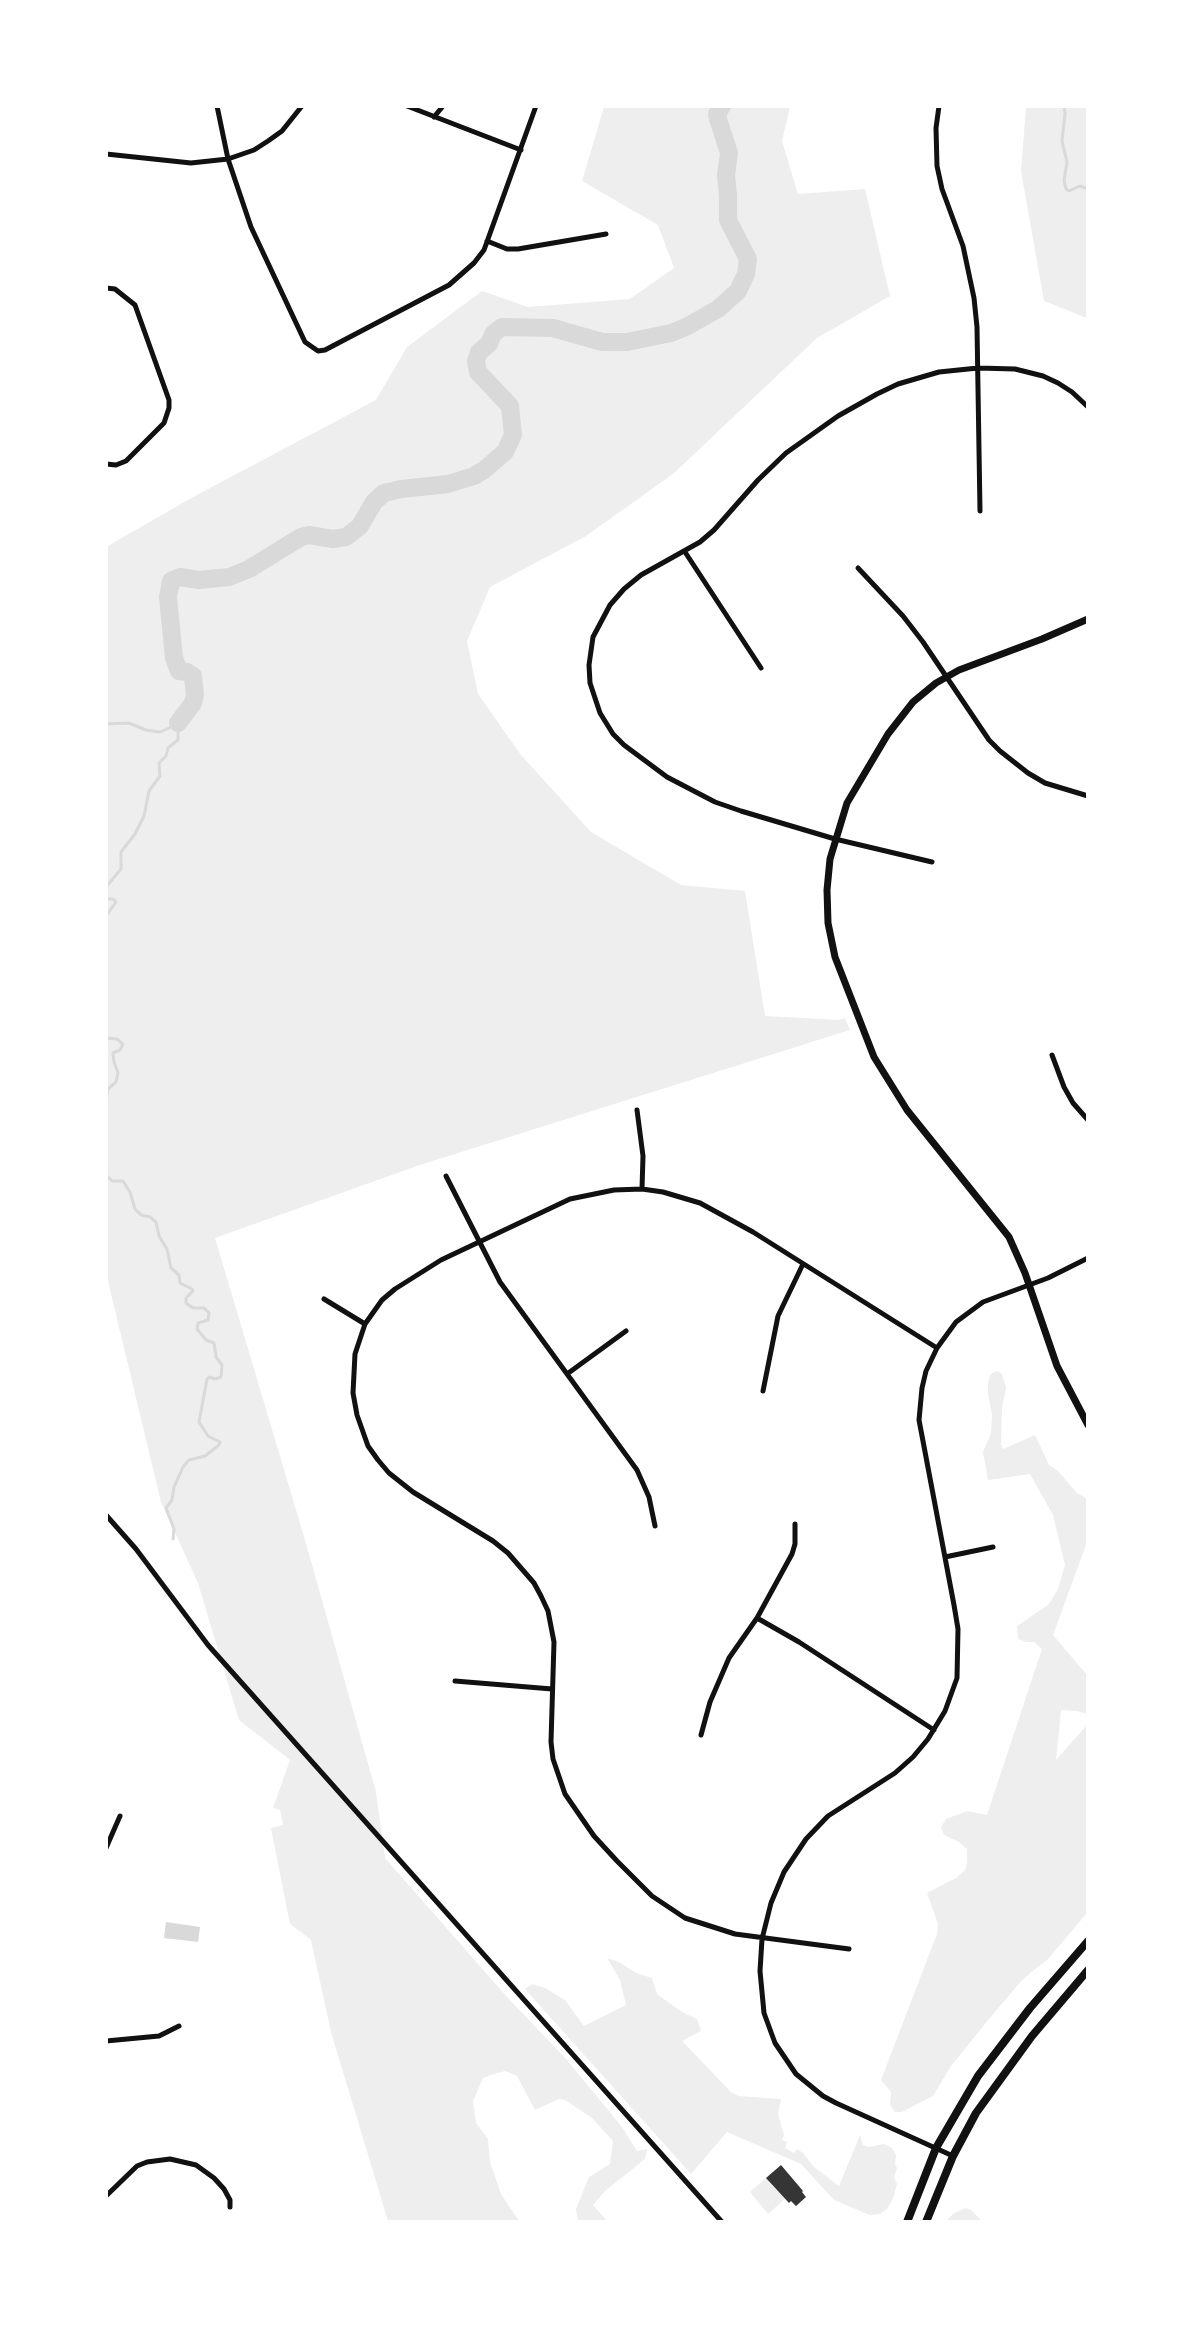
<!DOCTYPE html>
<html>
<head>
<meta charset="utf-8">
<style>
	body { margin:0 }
	#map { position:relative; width:1194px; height:2328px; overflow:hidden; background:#fff; font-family:Quicksand,sans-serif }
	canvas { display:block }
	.frame { position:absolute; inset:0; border:108px solid #fff; pointer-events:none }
</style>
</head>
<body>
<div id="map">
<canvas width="1194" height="2328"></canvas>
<div class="frame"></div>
</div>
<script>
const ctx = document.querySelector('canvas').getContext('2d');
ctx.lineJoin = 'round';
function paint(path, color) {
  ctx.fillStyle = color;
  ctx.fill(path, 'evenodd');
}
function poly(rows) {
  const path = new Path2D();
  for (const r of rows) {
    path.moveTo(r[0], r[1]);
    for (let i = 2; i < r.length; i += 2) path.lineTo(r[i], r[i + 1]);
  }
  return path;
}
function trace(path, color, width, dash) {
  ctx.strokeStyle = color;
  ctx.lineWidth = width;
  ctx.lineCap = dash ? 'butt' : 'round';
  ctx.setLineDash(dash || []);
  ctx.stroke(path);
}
const green = poly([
	[604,107,790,107,782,141,798,194,865,189,890,296,817,338,673,474,586,536,490,587,467,641,478,694,521,755,591,832,681,885,745,891,765,1016,839,1020,845,1018,850,1030,420,1165,215,1238,305,1540,376,1792,385,1858,507,1997,567,2060,622,2127,637,2151,647,2149,645,2159,605,2191,593,2205,607,2221,578,2221,576,2209,589,2177,610,2164,613,2141,592,2118,565,2100,559,2099,535,2110,517,2076,505,2071,491,2075,483,2078,473,2101,476,2123,488,2139,490,2162,501,2194,519,2221,388,2221,331,2032,311,1940,290,1924,271,1828,283,1825,280,1810,273,1808,290,1760,239,1720,198,1583,161,1502,107,1277,106,547,193,497,376,400,407,347,482,291,528,307,630,299,674,268,658,225,582,181],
	[1026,107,1087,107,1087,318,1044,301,1021,171],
	[997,1371,1002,1374,1006,1388,1002,1408,1001,1444,1003,1449,1035,1435,1049,1465,1057,1470,1077,1493,1087,1499,1087,1542,1053,1635,1087,1675,1087,1714,1077,1711,1061,1710,1056,1760,1087,1725,1087,1913,1048,1959,1023,1979,989,2019,951,2066,933,2096,902,2112,895,2112,890,2105,891,2092,881,2080,937,1934,938,1924,927,1893,956,1878,965,1870,967,1863,967,1849,959,1842,944,1835,941,1827,946,1819,967,1811,987,1815,1042,1649,1034,1642,1026,1642,1018,1639,1017,1626,1049,1604,1058,1589,1065,1565,1053,1515,1030,1474,988,1480,983,1452,991,1433,992,1415,988,1394,988,1382,991,1374],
	[607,1958,619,1962,636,1973,652,1978,657,1994,682,2012,697,2019,701,2031,682,2041,731,2092,738,2096,781,2099,778,2114,784,2135,782,2140,787,2142,785,2148,794,2153,797,2149,803,2153,814,2167,839,2186,860,2135,863,2145,869,2147,884,2144,892,2148,896,2155,895,2164,897,2168,894,2177,897,2184,893,2199,887,2209,880,2214,870,2215,834,2200,801,2164,727,2132,691,2174,525,1989,532,1984,545,1988,565,2000,584,2026,626,2005,620,1980],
	[766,2178,785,2199,768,2214,750,2192],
	[966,2208,971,2210,982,2221,946,2221,954,2213]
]);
const water = poly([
	[166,1922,200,1927,198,1942,164,1938]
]);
const stream = poly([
	[1064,106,1065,114,1062,141,1067,162,1064,181,1066,189,1069,191,1080,186,1088,189],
	[106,724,129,723,146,730,160,732,176,725],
	[106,887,121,869,121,852,135,834,144,816,149,791,160,776,159,763,166,756,168,748,178,740,178,723],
	[106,899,113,899,116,902,106,916],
	[106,1038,117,1039,123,1044,120,1050,113,1053,114,1062,118,1073,116,1082,108,1089,106,1102],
	[106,1175,112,1181,123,1181,130,1192,135,1209,141,1215,150,1217,156,1222,159,1236,167,1249,171,1268,179,1275,180,1283,192,1289,193,1291,186,1298,186,1303,193,1308,204,1308,209,1313,208,1320,198,1323,197,1329,206,1340,214,1343,216,1357,222,1365,221,1377,215,1379,210,1377,207,1379,199,1422,208,1436,220,1442,219,1445,205,1456,189,1460,183,1467,174,1487,172,1500,166,1508,174,1529,173,1539]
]);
const river = poly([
	[178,723,193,703,195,695,193,676,187,672,179,671,174,658,168,597,171,581,180,577,199,580,229,577,249,569,301,537,309,535,333,539,346,537,360,526,374,502,384,493,401,489,448,484,474,476,484,470,505,452,513,435,510,406,478,372,476,361,479,352,489,344,493,334,502,327,553,328,602,342,627,342,671,333,686,327,718,309,738,291,746,274,748,259,728,220,728,195,726,175,729,153,718,119,717,114,722,106]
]);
const building = poly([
	[781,2165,803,2191,802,2192,806,2197,796,2206,791,2201,789,2203,766,2178]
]);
const minor = poly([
	[217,106,228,159,251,227,305,342,318,351,325,350,449,285,474,263,484,250,536,106],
	[407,106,521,150],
	[939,106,936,128,937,166,942,189,963,246,974,298,977,327,980,511],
	[434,117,443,106],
	[106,154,191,163,228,159,254,150,268,141,282,131,302,106],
	[487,241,507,249,518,249,606,234],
	[106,288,115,289,135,305,169,400,169,408,164,423,126,461,116,465,106,464],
	[685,552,761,668],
	[858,568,903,616,923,642,989,740,1000,751,1028,773,1045,783,1088,796],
	[932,862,835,839,741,811,715,802,667,777,624,745,613,734,600,713,590,683,589,665,593,637,610,605,624,589,641,575,700,542,714,530,758,480,786,453,838,416,877,394,898,384,939,372,978,368,1015,369,1043,376,1058,383,1072,392,1088,407],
	[1052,1055,1064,1087,1073,1103,1088,1120],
	[637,1110,643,1156,642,1189],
	[446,1176,500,1282,637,1470,649,1497,655,1526],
	[324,1299,365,1324],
	[567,1374,626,1331],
	[763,1391,778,1316,803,1264],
	[106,1515,136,1549,208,1645,722,2222],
	[945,1557,993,1547],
	[757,1618,799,1642,934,1730],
	[455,1681,552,1689],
	[701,1735,710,1702,729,1658,757,1618,792,1554,795,1544,795,1524],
	[106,1848,120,1816],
	[849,1949,735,1934,685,1918,652,1896,617,1861,594,1836,565,1794,553,1759,551,1742,554,1642,548,1611,541,1596,534,1583,508,1553,493,1541,413,1492,389,1473,378,1460,368,1446,357,1415,353,1393,355,1354,365,1324,382,1300,395,1289,441,1260,570,1199,614,1190,642,1189,663,1192,700,1203,753,1232,937,1348],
	[106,2041,159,2036,179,2026],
	[953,2156,836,2103,823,2096,796,2074,775,2043,764,2013,760,1971,762,1939,771,1903,784,1872,806,1839,828,1816,895,1773,913,1757,928,1739,945,1711,957,1678,958,1629,954,1605,919,1420,922,1388,926,1371,937,1348,956,1322,983,1302,1048,1278,1088,1258],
	[106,2196,137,2166,147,2162,170,2159,196,2165,214,2178,224,2189,230,2200,230,2207]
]);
const tertiary = poly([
	[1088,619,1042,639,959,670,936,683,913,702,888,734,847,803,830,859,827,890,828,923,835,957,874,1057,907,1110,1009,1237,1025,1273,1057,1366,1088,1425]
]);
const primary = poly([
	[907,2222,936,2148,978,2076,1030,2008,1088,1941],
	[926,2222,953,2156,976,2113,1032,2036,1088,1970]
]);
paint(green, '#eee');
paint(water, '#d9d9d9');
trace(stream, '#d9d9d9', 3);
trace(river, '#d9d9d9', 18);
paint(building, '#353535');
trace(minor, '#111', 5);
trace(tertiary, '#111', 7);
trace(primary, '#111', 8);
</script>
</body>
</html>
